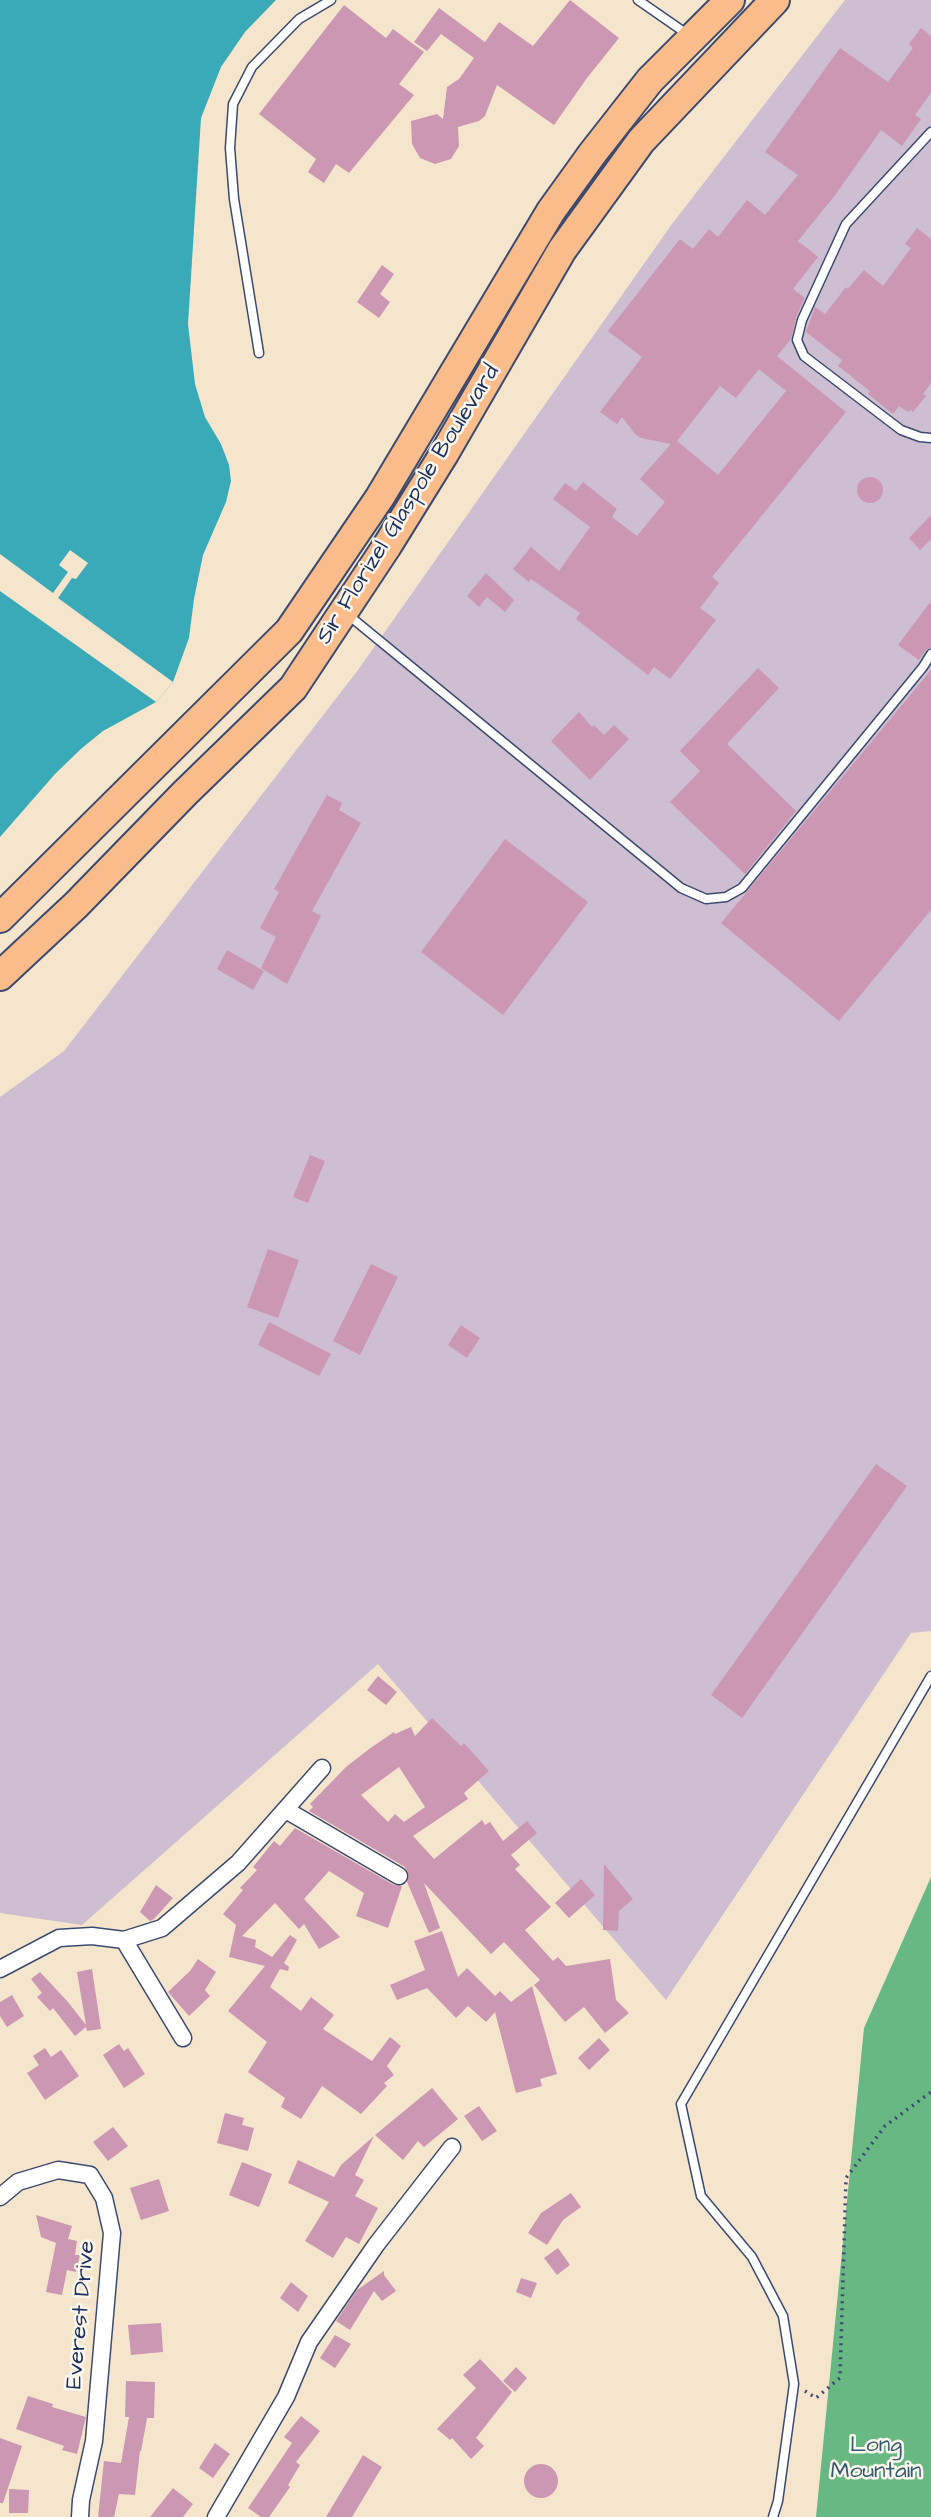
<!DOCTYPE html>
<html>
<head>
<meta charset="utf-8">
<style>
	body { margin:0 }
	canvas { display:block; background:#f5e5cd }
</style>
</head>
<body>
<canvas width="931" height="2517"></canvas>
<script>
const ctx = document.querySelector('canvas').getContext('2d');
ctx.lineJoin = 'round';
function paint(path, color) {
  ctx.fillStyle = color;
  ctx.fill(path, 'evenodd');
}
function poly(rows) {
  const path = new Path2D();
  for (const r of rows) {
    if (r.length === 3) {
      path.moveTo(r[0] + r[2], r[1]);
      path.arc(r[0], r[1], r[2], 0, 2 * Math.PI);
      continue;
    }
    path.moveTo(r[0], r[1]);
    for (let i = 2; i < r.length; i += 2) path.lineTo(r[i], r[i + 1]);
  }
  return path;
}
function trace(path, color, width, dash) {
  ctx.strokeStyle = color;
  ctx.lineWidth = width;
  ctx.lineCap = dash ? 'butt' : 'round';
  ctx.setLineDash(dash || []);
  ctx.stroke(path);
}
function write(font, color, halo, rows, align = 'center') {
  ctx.font = font + ' "Architects Daughter",sans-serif';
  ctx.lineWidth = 5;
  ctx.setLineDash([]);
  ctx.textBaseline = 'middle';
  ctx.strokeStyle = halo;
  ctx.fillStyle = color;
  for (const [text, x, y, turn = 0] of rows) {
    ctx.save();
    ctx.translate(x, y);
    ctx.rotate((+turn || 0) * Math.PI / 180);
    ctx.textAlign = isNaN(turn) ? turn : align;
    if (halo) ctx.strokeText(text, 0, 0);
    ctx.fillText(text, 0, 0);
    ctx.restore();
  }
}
const industrial = poly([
	[845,0,931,0,931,1631,911,1633,666,2000,378,1664,82,1925,0,1913,0,1097,64,1051,358,670,672,224]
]);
const forest = poly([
	[931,1877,931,2517,816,2517,864,2028]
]);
const water = poly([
	[0,0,276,0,245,32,221,67,201,118,188,324,195,384,205,417,221,444,229,465,231,481,226,502,203,555,194,599,189,638,173,682,156,702,103,731,82,748,55,774,0,837]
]);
const pier = poly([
	[70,550,88,563,76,579,72,578,58,598,173,682,156,702,0,591,0,554,53,593,68,572,59,565]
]);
const building = poly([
	[570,0,619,38,587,78,554,125,497,85,485,116,479,121,458,127,459,146,451,159,435,164,420,158,412,144,411,121,437,114,443,119,447,87,459,79,474,58,441,34,427,51,414,42,439,8,485,42,499,22,533,46],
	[344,5,386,38,393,29,424,52,399,84,414,95,349,173,336,164,324,183,308,172,316,159,259,114],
	[921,28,931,36,931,93,915,115,921,119,902,146,881,130,836,194,798,241,818,257,793,289,805,298,796,317,791,339,777,356,846,412,712,577,719,583,700,608,716,620,670,679,654,667,648,675,576,619,580,613,531,579,529,582,513,569,531,547,559,571,590,527,553,499,565,483,576,491,583,482,617,509,612,517,637,536,665,502,640,479,671,444,641,438,635,434,622,417,617,424,600,412,642,357,608,331,680,239,693,249,709,229,718,237,747,200,765,215,798,175,765,152,840,48,888,82,913,48,909,44],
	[759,369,786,391,718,475,677,441,720,386,736,398],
	[917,228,931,239,931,383,923,394,926,396,913,412,911,410,908,412,899,406,893,414,868,394,870,391,838,366,842,360,806,332,815,307,825,314,846,287,848,289,864,270,883,286,911,248,905,244],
	[382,265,394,274,380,294,390,302,379,318,357,302],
	[870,490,13],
	[931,515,931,539,920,550,909,538],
	[486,573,514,600,505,612,487,597,479,607,467,596],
	[931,601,931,648,926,650,919,660,898,645],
	[758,668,779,688,727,744,796,811,745,874,670,802,700,771,680,751],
	[931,670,931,910,839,1021,721,923],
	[579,712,592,727,594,725,604,735,614,725,629,739,590,780,551,741],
	[327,795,342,803,339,810,361,823,312,911,321,916,287,984,261,968,276,937,260,928,279,892,274,889],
	[505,839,588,902,503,1015,421,952],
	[227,950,264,971,253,990,217,969],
	[310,1155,325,1161,308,1203,293,1197],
	[268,1249,299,1260,278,1318,247,1307],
	[371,1264,398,1277,360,1355,333,1341],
	[269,1322,331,1354,319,1376,258,1345],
	[461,1325,480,1338,467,1358,448,1345],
	[876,1464,907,1486,742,1718,711,1695],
	[378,1676,397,1692,386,1705,367,1690],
	[432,1718,461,1746,464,1743,489,1771,464,1793,468,1799,413,1836,434,1859,482,1820,485,1825,490,1822,503,1841,527,1821,537,1833,511,1855,520,1865,515,1869,551,1907,525,1930,553,1961,558,1957,566,1966,610,1959,616,2000,629,2013,605,2033,584,2007,565,2022,534,1985,540,1980,504,1942,491,1954,424,1883,440,1928,429,1933,407,1882,409,1875,405,1867,309,1811,313,1807,310,1804,346,1767,369,1749,394,1732,395,1734,411,1727,415,1736],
	[399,1767,425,1807,404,1822,395,1814,388,1822,361,1795],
	[295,1828,394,1885,402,1886,388,1928,356,1916,364,1893,329,1871,304,1899,340,1937,319,1949,304,1924,299,1929,275,1903,242,1936,256,1940,255,1947,272,1957,290,1935,297,1940,284,1963,289,1967,288,1971,280,1969,270,1987,301,2011,311,1997,334,2015,323,2029,372,2061,390,2037,401,2046,387,2066,394,2075,384,2083,387,2086,361,2114,322,2086,301,2119,281,2107,285,2098,248,2072,267,2042,228,2011,265,1966,229,1957,236,1925,223,1914,243,1890,240,1888,257,1870,253,1867,274,1841,280,1846],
	[604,1864,633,1899,619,1911,618,1931,603,1930],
	[581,1879,595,1895,569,1918,555,1903],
	[156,1885,173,1898,154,1919,150,1921,140,1912],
	[442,1931,458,1977,467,1968,495,1996,500,1991,511,2002,532,1986,557,2074,540,2079,542,2086,516,2093,495,2012,486,2022,468,2006,456,2018,427,1988,397,2000,390,1985,425,1970,414,1941],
	[198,1959,216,1972,205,1990,210,1996,189,2016,168,1992,190,1971],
	[92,1969,101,2029,87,2031,86,2027,75,2036,53,2008,50,2011,37,1997,42,1993,31,1979,40,1972,68,2002,86,2025,77,1972],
	[12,1995,24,2016,7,2027,0,2016,0,2002],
	[599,2038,610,2050,589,2070,578,2058],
	[119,2044,124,2051,128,2048,145,2074,124,2088,103,2055],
	[45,2048,51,2057,61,2050,79,2076,45,2100,27,2073,39,2065,33,2056],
	[432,2088,458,2119,424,2147,418,2141,403,2160,375,2135],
	[479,2106,497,2131,482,2141,464,2116],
	[225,2113,244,2118,242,2125,254,2128,248,2151,217,2143],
	[113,2127,128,2146,108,2161,93,2142],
	[374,2136,355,2175,364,2180,355,2196,378,2208,359,2244,346,2237,333,2258,305,2241,329,2202,288,2183,298,2160,334,2177,341,2165],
	[242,2162,272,2174,259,2207,229,2195],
	[159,2179,169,2211,141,2220,130,2188],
	[571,2193,581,2207,563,2220,547,2245,528,2233,541,2213],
	[36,2215,72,2226,68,2239,77,2241,75,2255,80,2255,76,2272,67,2270,62,2295,46,2292,56,2243,41,2237],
	[558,2248,570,2265,557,2275,544,2258],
	[384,2271,384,2275,396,2291,382,2301,374,2291,350,2330,336,2321,357,2290],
	[521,2278,537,2283,531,2298,516,2292],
	[291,2282,308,2296,298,2312,280,2298],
	[161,2323,163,2352,131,2355,128,2325],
	[335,2335,351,2344,335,2368,320,2358],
	[480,2359,512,2392,476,2438,484,2446,471,2459,452,2438,450,2440,437,2429,476,2388,463,2375],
	[516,2367,527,2378,515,2392,503,2381],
	[126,2381,155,2382,154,2418,147,2418,141,2451,140,2451,135,2495,119,2494,114,2517,98,2517,104,2461,121,2463,129,2417,125,2417],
	[28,2396,53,2404,52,2407,86,2417,77,2454,62,2450,64,2446,16,2429],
	[301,2416,320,2431,296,2462,300,2465,288,2485,290,2487,269,2517,261,2517,248,2508,292,2443,284,2437],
	[0,2438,22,2446,3,2503,0,2503],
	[215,2443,230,2454,213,2478,199,2468],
	[363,2455,382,2467,352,2517,326,2517],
	[541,2481,17],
	[173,2488,193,2504,183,2517,150,2517],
	[9,2489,29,2490,28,2513,9,2513]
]);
const path = poly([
	[805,2391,816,2398,840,2378,846,2178,885,2126,931,2092]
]);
const service = poly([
	[638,0,687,34],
	[931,132,846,224,802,320,797,340,804,356,901,430,920,437,931,438],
	[259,353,234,199,230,148,233,104,252,67,299,19,331,0],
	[347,614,681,888,706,899,726,897,742,888,923,667,931,654],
	[773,2517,778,2501,794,2384,783,2316,752,2257,701,2196,681,2104,931,1676]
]);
const minor = poly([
	[286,1810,399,1876],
	[124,1940,183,2038],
	[0,1969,59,1938,92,1936,124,1940,162,1928,238,1863,322,1768],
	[0,2197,18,2182,58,2170,90,2175,104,2198,112,2233,94,2441,81,2500,80,2517],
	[216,2517,286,2397,309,2342,376,2245,452,2147]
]);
const trunk = poly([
	[0,918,289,631,380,497,551,211,592,154,650,80,730,0],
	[0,976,76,905,185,793,293,688,387,546,444,454,562,250,641,141,775,0]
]);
const streetNames = [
	["Sir Florizel Glaspole Boulevard",409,505,-58],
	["Everest Drive",82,2315,-85]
];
const parkNames = [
	["Long",876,2446],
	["Mountain",876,2472]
];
paint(industrial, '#cebed1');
paint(forest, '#68b883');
paint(water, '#3baab8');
paint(pier, '#f5e5cd');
paint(building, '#cc97b2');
trace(service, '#3c4a6f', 11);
trace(minor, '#3c4a6f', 19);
trace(trunk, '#3c4a6f', 32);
trace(path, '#3c4a6f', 3.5, [2, 5]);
trace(service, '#fff', 8);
trace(minor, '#fff', 16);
trace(trunk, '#f9bc8a', 28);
write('23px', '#1b2f5e', '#fbf7ec', streetNames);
write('23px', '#34596d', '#fbf7ec', parkNames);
</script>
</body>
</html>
